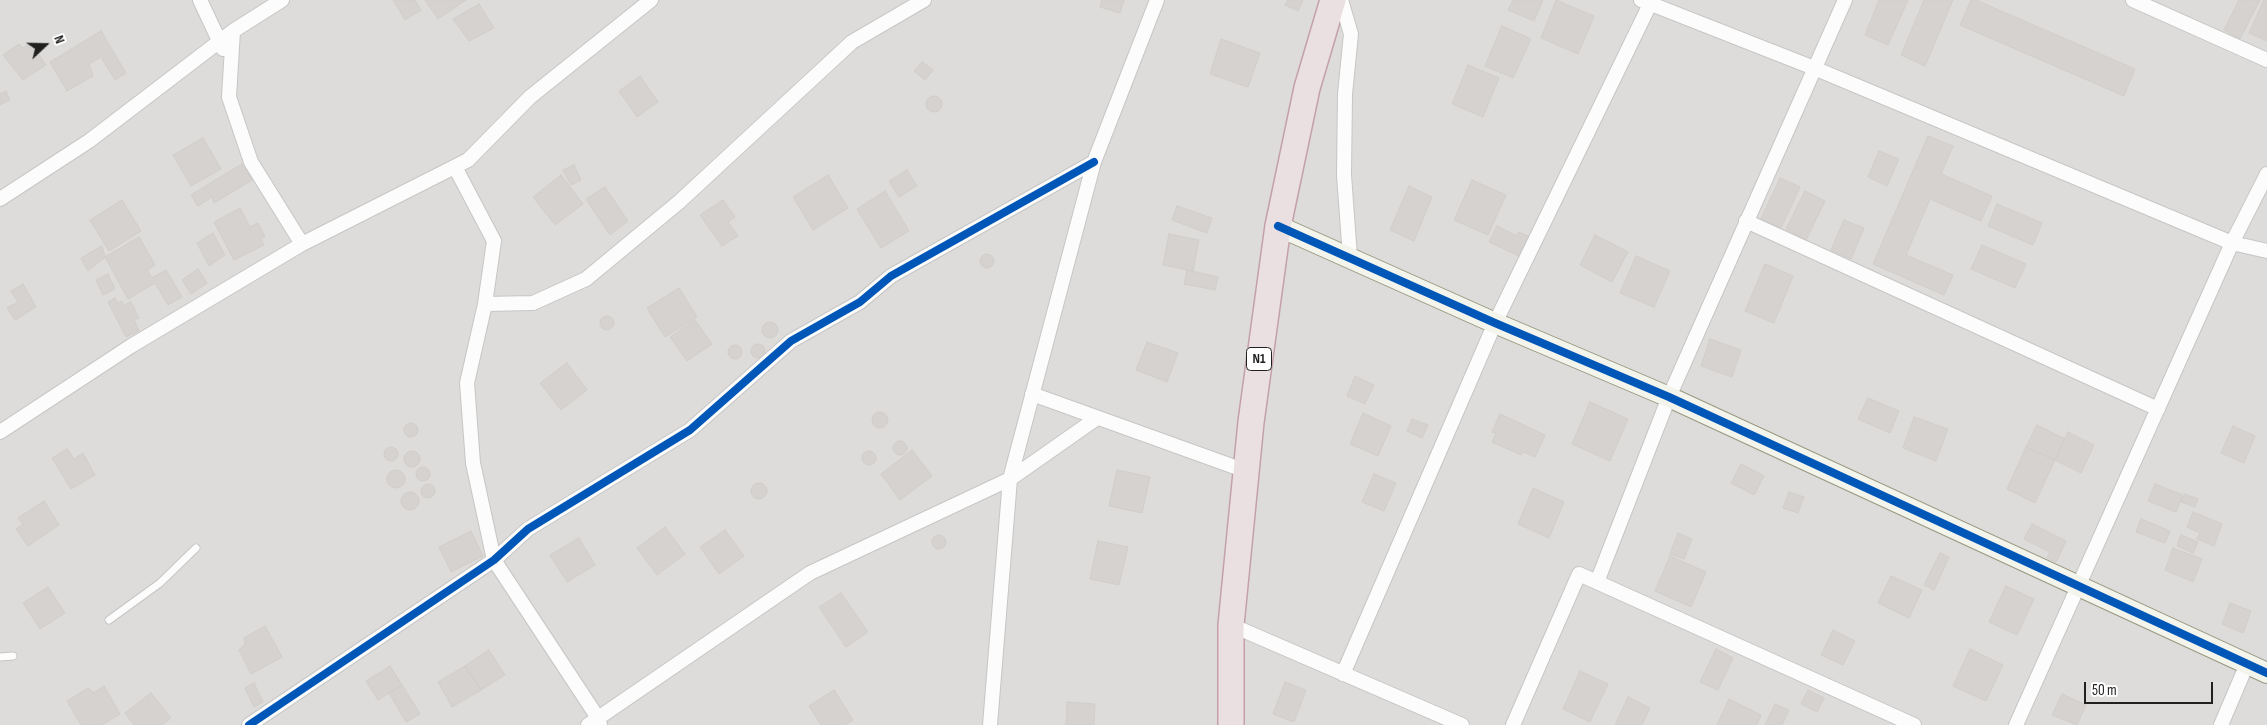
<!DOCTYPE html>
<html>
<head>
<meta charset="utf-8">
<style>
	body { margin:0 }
	#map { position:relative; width:2267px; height:725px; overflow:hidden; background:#eeece9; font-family:"Sofia Sans Condensed",sans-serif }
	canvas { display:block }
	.north { position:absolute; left:20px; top:20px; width:50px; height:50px; -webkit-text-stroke:4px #fff; paint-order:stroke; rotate:69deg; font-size:14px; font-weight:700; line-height:20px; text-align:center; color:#202020 }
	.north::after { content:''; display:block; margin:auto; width:18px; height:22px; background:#202020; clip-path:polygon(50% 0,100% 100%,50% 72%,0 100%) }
	.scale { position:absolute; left:2084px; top:682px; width:129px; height:22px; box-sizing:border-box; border:2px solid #202020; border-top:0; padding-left:6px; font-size:15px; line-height:18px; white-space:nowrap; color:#202020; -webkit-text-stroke:4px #fff; paint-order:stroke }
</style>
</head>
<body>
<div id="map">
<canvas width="2267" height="725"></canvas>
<div class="north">N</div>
<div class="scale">50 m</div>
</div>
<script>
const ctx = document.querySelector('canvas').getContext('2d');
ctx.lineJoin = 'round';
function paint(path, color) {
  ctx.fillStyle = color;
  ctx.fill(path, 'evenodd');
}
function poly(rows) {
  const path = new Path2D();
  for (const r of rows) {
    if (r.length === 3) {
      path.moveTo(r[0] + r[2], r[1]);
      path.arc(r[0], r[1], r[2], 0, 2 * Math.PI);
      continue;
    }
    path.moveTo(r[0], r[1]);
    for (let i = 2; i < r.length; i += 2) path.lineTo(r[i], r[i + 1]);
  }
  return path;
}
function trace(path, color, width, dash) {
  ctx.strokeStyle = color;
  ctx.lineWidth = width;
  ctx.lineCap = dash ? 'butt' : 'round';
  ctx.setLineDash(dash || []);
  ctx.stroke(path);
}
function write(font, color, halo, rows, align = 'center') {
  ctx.font = font + ' "Sofia Sans Condensed",sans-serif';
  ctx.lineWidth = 5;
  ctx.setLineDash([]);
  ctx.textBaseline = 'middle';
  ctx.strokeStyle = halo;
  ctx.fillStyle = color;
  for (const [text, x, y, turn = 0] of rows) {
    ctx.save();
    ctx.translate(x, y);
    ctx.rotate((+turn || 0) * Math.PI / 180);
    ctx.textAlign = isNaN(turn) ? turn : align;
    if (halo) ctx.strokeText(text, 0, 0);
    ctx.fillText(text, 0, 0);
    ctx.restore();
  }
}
const residential = poly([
	[0,0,2267,0,2267,725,0,725]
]);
const building = poly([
	[393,0,415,0,421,10,405,20,393,0],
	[425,0,466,0,438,19,425,0],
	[1102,0,1124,0,1120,13,1100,7,1102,0],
	[1288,0,1303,0,1298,11,1285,5,1288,0],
	[1513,0,1543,0,1534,21,1508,10,1513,0],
	[1556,0,1594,16,1578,54,1541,38,1556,0],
	[1879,0,1908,0,1888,45,1865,35,1879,0],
	[1924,0,1953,0,1925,66,1901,55,1924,0],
	[1971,0,1976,0,2135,69,2124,96,1960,25,1971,0],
	[2239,0,2260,0,2240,39,2224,30,2239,0],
	[2264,0,2267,0,2267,41,2249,33,2264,0],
	[479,4,494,28,469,41,453,19,479,4],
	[1502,26,1531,39,1513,78,1485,66,1502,26],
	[101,31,126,73,115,80,101,57,89,64,93,76,67,91,50,62,101,31],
	[1221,39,1260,53,1248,87,1210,74,1221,39],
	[31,43,46,65,23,80,3,55,19,44,23,48,31,43],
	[922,62,933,70,925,80,914,71,922,62],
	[1468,65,1499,78,1483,117,1452,104,1468,65],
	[640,76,658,102,637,117,619,91,640,76],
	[6,91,10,100,0,105,0,94,6,91],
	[934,104,8],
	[1928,136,1953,146,1941,174,1992,196,1981,221,1930,199,1906,255,1953,275,1944,295,1873,264,1928,136],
	[203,138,221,169,191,186,173,155,203,138],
	[1879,151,1899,159,1887,186,1868,177,1879,151],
	[242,164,252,180,214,203,212,197,198,206,191,195,242,164],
	[574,165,581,180,571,185,563,170,574,165],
	[907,170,917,186,899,197,889,181,907,170],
	[561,175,583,204,555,225,533,197,561,175],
	[828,175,848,208,813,230,793,197,828,175],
	[1780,178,1800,187,1781,228,1761,219,1780,178],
	[1472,180,1506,195,1488,235,1454,220,1472,180],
	[1409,186,1432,197,1414,241,1390,230,1409,186],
	[605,187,628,221,610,235,586,199,605,187],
	[885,191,909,231,881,248,857,209,885,191],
	[1805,191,1825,201,1806,240,1786,229,1805,191],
	[122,200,141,231,109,251,90,220,122,200],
	[723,200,735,217,728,222,738,236,722,246,700,215,723,200],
	[1997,204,2042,223,2033,245,1988,226,1997,204],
	[1177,206,1212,218,1207,233,1172,220,1177,206],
	[240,208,250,227,258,223,265,237,261,239,264,245,234,260,214,222,240,208],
	[1844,220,1864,228,1851,259,1831,250,1844,220],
	[1497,226,1517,236,1518,232,1528,236,1519,256,1489,242,1497,226],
	[213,233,225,255,209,266,197,243,213,233],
	[1169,234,1199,240,1193,271,1163,265,1169,234],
	[1595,235,1628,252,1612,282,1580,265,1595,235],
	[139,237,155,265,147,270,152,278,166,270,182,297,168,305,155,283,128,299,105,257,139,237],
	[1982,245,2026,264,2015,288,1971,269,1982,245],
	[102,246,105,257,88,271,81,258,102,246],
	[987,261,7],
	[1636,256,1670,271,1654,307,1620,293,1636,256],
	[1765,264,1793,276,1774,323,1745,311,1765,264],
	[198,269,207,283,191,294,182,280,198,269],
	[1187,270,1218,277,1215,290,1184,284,1187,270],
	[108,274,115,289,103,295,96,280,108,274],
	[23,284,36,307,15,320,7,308,18,302,11,291,23,284],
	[679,288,697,317,665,337,647,308,679,288],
	[115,298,117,303,122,301,124,305,131,302,139,318,134,320,139,331,126,337,108,302,115,298],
	[607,323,7],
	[695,320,712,344,687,361,670,337,695,320],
	[770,330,8],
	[1710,339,1741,350,1732,377,1701,366,1710,339],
	[1147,342,1178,353,1167,382,1136,370,1147,342],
	[758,351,7],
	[735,352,7],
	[567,363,587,390,561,410,540,383,567,363],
	[1355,376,1374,385,1365,404,1347,396,1355,376],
	[1868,398,1899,411,1890,433,1858,419,1868,398],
	[1590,402,1628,419,1610,461,1572,444,1590,402],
	[880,420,8],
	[1363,413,1391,426,1378,456,1350,444,1363,413],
	[1500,414,1545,435,1535,457,1523,452,1521,455,1492,442,1496,433,1492,432,1500,414],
	[1914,417,1948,429,1936,461,1903,448,1914,417],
	[1412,419,1428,425,1422,438,1407,431,1412,419],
	[411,430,7],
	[2037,425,2065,439,2055,460,2026,447,2037,425],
	[2233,426,2255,436,2244,463,2221,453,2233,426],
	[2068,432,2094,445,2081,473,2055,460,2068,432],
	[900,448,7],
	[391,454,7],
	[2026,447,2055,460,2035,503,2007,489,2026,447],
	[67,449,74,459,83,453,95,475,71,489,52,458,67,449],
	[912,450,932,476,900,500,881,474,912,450],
	[869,458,7],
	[412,459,8],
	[1741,464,1764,476,1754,495,1731,483,1741,464],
	[423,474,7],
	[396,479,9],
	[1117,470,1150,477,1142,513,1109,506,1117,470],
	[1374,474,1396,483,1384,511,1362,502,1374,474],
	[759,491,8],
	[428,491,7],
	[2155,484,2183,495,2176,512,2148,501,2155,484],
	[1533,488,1564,502,1549,538,1518,524,1533,488],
	[410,501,9],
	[1789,492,1804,497,1798,513,1783,508,1789,492],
	[2185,494,2198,499,2195,507,2181,502,2185,494],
	[44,501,59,525,28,546,16,529,23,524,18,518,44,501],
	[2193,512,2222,524,2214,546,2197,539,2200,533,2187,527,2193,512],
	[2141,519,2170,531,2165,543,2136,532,2141,519],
	[2032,524,2066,541,2056,562,2047,558,2050,552,2024,539,2032,524],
	[665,527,685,554,657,575,637,548,665,527],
	[725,530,744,556,719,574,700,547,725,530],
	[471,531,483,556,451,572,439,547,471,531],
	[1678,533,1692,539,1684,559,1670,554,1678,533],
	[939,542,7],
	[2181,535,2198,542,2193,553,2177,546,2181,535],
	[579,538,595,565,567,582,550,555,579,538],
	[1098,541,1128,547,1119,585,1090,579,1098,541],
	[2173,548,2202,559,2193,582,2165,570,2173,548],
	[1940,553,1949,557,1934,590,1924,585,1940,553],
	[1670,556,1706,572,1691,607,1655,591,1670,556],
	[1891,576,1922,590,1909,618,1878,603,1891,576],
	[2006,586,2034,599,2017,635,1989,622,2006,586],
	[48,587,65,613,40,629,23,603,48,587],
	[841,593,868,632,846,647,819,607,841,593],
	[2230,603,2251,611,2243,633,2222,624,2230,603],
	[265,626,282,657,251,674,239,650,245,644,244,638,265,626],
	[1833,630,1855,641,1843,665,1821,655,1833,630],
	[1716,649,1733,658,1718,690,1700,682,1716,649],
	[1970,649,2003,665,1986,701,1953,686,1970,649],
	[489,650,505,675,481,690,465,666,489,650],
	[390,666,402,685,378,700,366,681,390,666],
	[465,666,481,690,452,707,438,682,465,666],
	[1580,671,1608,684,1590,722,1563,709,1580,671],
	[1285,682,1306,690,1294,722,1273,714,1285,682],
	[254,683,263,702,254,707,245,688,254,683],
	[402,685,420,714,406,722,389,693,402,685],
	[104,686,120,714,102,725,81,725,67,701,88,688,94,693,104,686],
	[834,690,853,720,845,725,821,725,809,706,834,690],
	[1808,690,1824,698,1817,712,1801,704,1808,690],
	[151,693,171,718,162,725,134,725,125,713,151,693],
	[2062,694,2086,705,2077,725,2052,715,2062,694],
	[1628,697,1650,708,1642,725,1615,725,1628,697],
	[1729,699,1761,715,1757,725,1717,725,1729,699],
	[1067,702,1095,704,1094,725,1066,725,1067,702],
	[1775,704,1789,710,1782,725,1765,725,1775,704]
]);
const lane = poly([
	[109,620,160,583,196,548],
	[0,657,13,656]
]);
const street = poly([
	[200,0,223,49],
	[1341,0,1351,34,1345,94,1344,175,1350,257],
	[1641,0,1814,68,2232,243,2267,251],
	[2133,0,2267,60],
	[233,31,229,97,251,162,302,244,468,160,530,97,651,0],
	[455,167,494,241,485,304,467,383,473,463,494,560,598,718,600,725],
	[0,199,89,141,233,31,282,0],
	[1746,221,2158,409],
	[485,304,533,303,586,279,679,202,852,42,924,0],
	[1032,394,1246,471],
	[0,432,131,346,302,244],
	[1597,582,1669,397,1845,0],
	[1231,625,1462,725],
	[1343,674,1495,323,1652,0],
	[249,725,494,560,528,529,690,430,791,341,860,302,891,276,1094,162],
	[588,725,810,573,1010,479,1097,418],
	[990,725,1010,479,1094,162,1157,0],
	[1513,725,1579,574,1914,725],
	[2016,725,2232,243,2267,174],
	[2221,725,2247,664]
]);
const secondary = poly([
	[1278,226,1495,323,1669,397,2267,673]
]);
const highway = poly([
	[1231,725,1231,625,1251,422,1278,226,1307,88,1333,0]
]);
const cycleway = poly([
	[1278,226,1495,323,1669,397,2267,673],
	[249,725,494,560,528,529,690,430,791,341,860,302,891,276,1094,162]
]);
const shields = [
	[1259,359,25]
];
const shieldNames = [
	["N1",1259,359]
];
paint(residential, '#dddcda');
paint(building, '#d5d2d0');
trace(building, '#d1ceca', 1);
trace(lane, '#c7c6c5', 9);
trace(street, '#c7c6c5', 16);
trace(secondary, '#979880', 22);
trace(highway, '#c3a0ab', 28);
trace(lane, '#fcfcfc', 7);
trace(street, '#fcfcfc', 14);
trace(secondary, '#f3f4ec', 20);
trace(highway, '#ebe0e1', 25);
trace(cycleway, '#0057b8', 8);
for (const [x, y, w] of shields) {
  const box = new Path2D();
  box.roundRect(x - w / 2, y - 11.5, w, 23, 4);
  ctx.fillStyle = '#fff';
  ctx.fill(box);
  trace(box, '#202020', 1);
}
write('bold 14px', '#202020', null, shieldNames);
</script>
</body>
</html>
